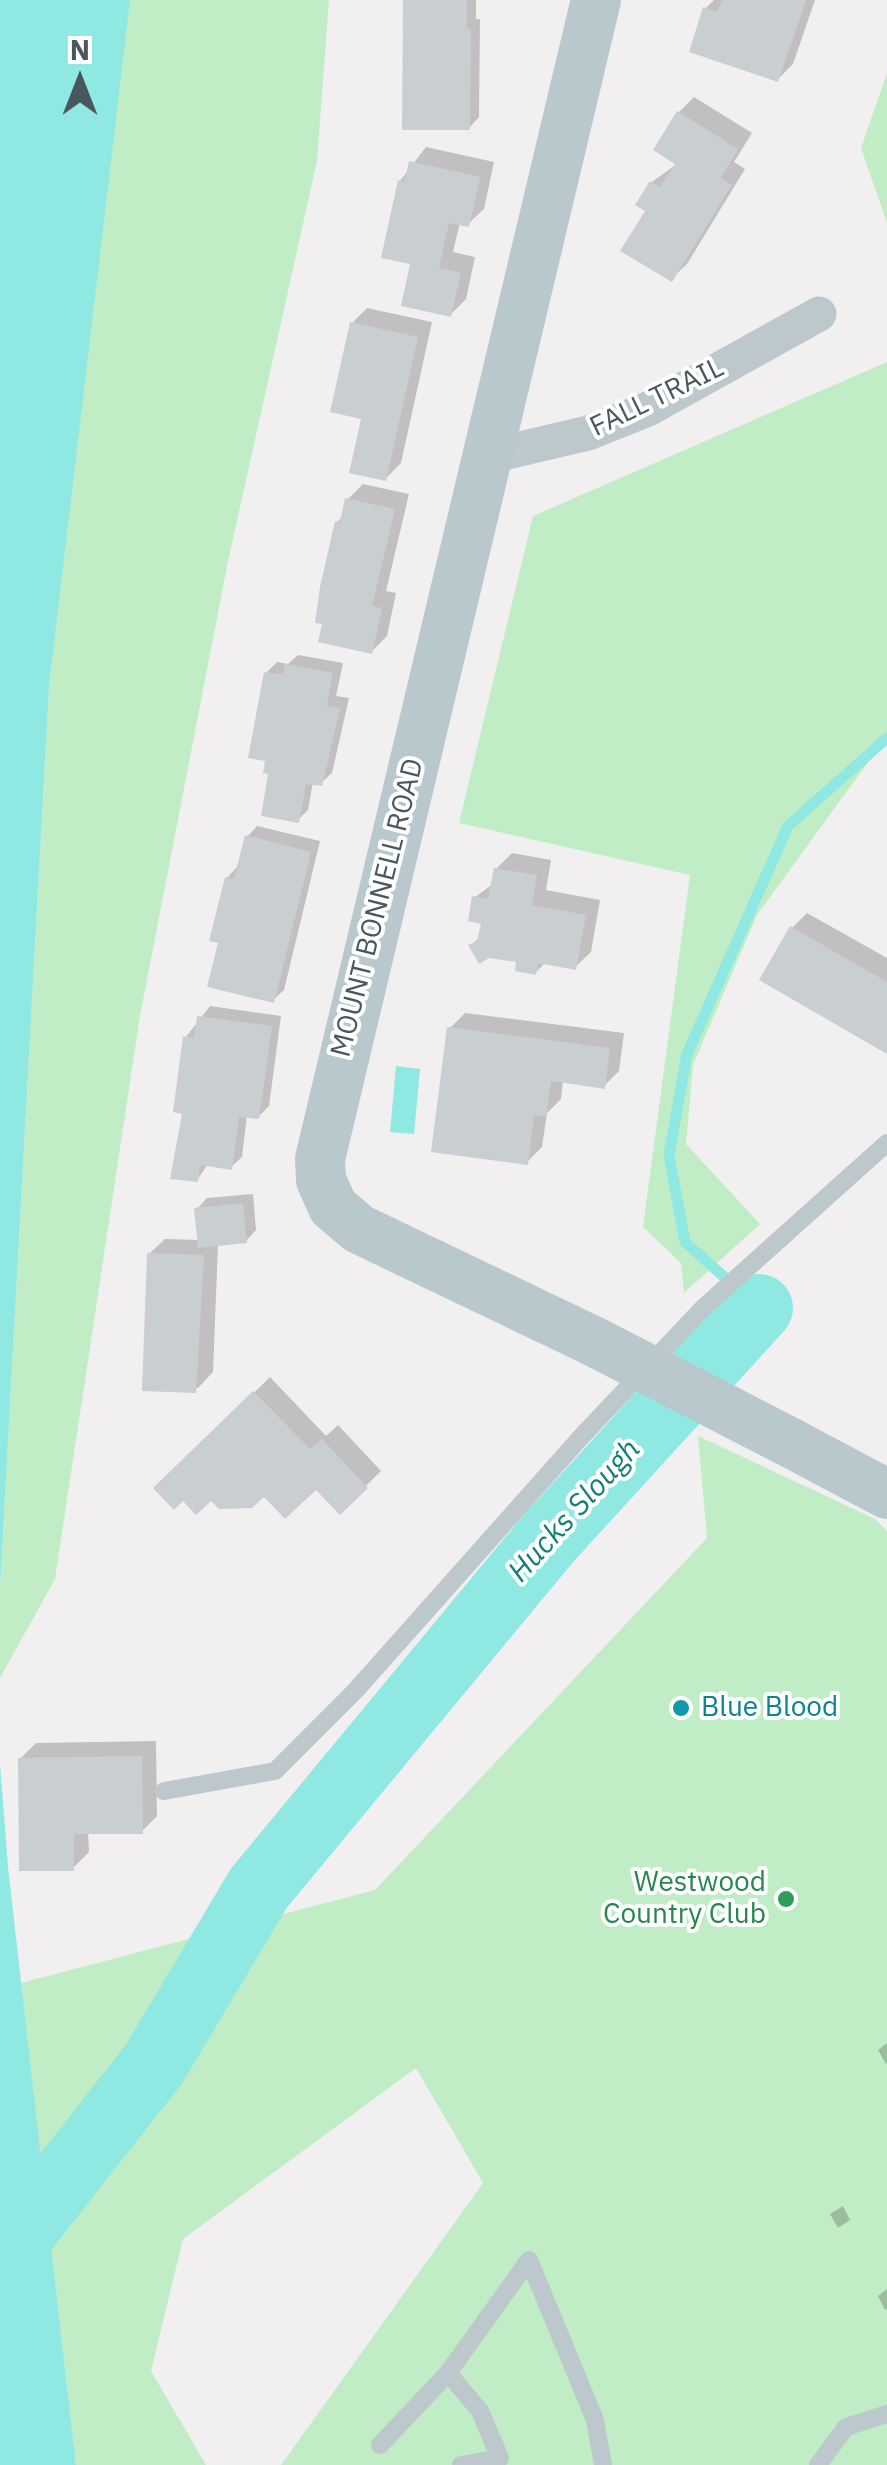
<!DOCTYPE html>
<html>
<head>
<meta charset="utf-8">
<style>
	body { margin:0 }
	#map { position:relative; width:887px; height:2465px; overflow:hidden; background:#f2eff0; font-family:"IBM Plex Sans",sans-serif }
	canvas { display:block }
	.north { position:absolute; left:30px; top:30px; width:100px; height:100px; -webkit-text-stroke:8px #fff; paint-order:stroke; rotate:0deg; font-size:28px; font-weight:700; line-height:40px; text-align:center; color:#48585c }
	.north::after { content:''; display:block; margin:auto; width:35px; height:45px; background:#48585c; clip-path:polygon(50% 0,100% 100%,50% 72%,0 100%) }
</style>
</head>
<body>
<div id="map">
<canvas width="887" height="2465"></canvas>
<div class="north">N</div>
</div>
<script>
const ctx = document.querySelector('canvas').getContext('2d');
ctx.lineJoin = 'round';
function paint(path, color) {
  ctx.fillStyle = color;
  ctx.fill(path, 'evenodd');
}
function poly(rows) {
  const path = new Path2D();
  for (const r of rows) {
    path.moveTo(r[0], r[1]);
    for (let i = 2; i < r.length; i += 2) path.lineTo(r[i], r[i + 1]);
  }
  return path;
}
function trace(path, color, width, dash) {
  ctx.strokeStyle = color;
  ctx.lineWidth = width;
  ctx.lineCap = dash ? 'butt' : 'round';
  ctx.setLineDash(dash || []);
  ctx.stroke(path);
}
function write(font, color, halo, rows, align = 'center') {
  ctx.font = font + ' "IBM Plex Sans",sans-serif';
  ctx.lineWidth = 8;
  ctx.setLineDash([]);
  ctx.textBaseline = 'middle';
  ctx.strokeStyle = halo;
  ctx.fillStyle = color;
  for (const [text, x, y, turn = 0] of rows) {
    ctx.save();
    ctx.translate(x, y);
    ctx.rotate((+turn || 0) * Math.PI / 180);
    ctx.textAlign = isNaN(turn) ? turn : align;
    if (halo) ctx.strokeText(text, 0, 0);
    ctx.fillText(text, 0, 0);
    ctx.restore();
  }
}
const green = poly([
	[129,0,329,0,317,161,228,561,140,1016,55,1579,0,1678,0,1588,49,687],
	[887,73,887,223,861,148],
	[887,362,887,744,874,754,757,915,693,1065,686,1144,760,1224,684,1293,681,1263,643,1227,690,875,459,823,533,516],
	[698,1436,875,1519,887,1531,887,2465,281,2465,483,2183,416,2068,183,2239,151,2371,206,2465,76,2465,21,1983,375,1890,707,1538]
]);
const water = poly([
	[0,0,130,0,49,687,0,1588],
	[396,1066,420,1069,414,1134,390,1132],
	[0,1763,8,1867,76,2465,0,2465]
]);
const shadow = poly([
	[405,0,476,0,476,19,480,19,479,117,469,128],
	[714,0,815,0,793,64,778,79,705,9],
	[694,97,752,133,734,162,745,169,687,264,671,279,649,211,652,182,678,163,679,112],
	[426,147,494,162,484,209,468,224,460,222,453,252,475,257,466,299,451,314,413,263,400,181],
	[367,308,432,322,401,463,386,478,364,417,352,323],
	[363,484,409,494,386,591,396,593,387,636,372,651,337,522,344,515,347,500],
	[298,655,343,663,336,696,349,698,332,773,321,783,313,782,308,810,298,820,271,772,266,673,277,662,288,664],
	[257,826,320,841,284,990,273,1000,221,941,227,878,237,867,247,837],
	[512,853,551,860,546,890,600,900,591,952,575,967,546,962,536,972,519,960,471,946,481,935,484,922,474,898,494,883,496,869],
	[807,913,887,958,887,1051,792,928],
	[210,1006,281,1016,269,1106,258,1117,247,1115,242,1157,231,1167,208,1164,197,1180,185,1112,186,1037],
	[465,1013,624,1033,619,1071,604,1086,563,1080,561,1099,547,1113,542,1147,527,1162,450,1028],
	[253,1194,256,1230,246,1241,218,1244,213,1372,198,1388,144,1388,149,1254,165,1239,200,1240,197,1209,207,1198],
	[270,1377,326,1436,338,1425,381,1471,340,1511,316,1486,211,1498,184,1498,157,1488],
	[156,1741,157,1816,142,1831,88,1832,89,1852,73,1868,20,1759,36,1743],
	[887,2043,887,2063,886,2064,878,2050],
	[843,2206,850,2220,838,2228,830,2214],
	[887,2289,887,2309,885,2310,878,2296]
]);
const stream = poly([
	[759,1308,685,1242,669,1155,687,1054,788,826,887,738]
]);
const river = poly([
	[0,2260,154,2064,259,1888,548,1539,759,1308]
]);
const building = poly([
	[403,0,467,0,467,29,471,29,470,130,402,130],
	[722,0,806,0,778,82,689,52,703,7,717,12],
	[677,111,738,149,721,178,732,185,672,282,620,251,645,211,635,205,650,181,660,187,675,164,653,150],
	[409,161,480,177,469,227,449,223,439,268,461,273,451,317,401,306,410,264,381,258,398,180,404,182],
	[350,322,418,337,386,481,349,473,361,419,330,412],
	[345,498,395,509,372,606,382,608,372,654,318,642,322,624,315,623,320,587,335,521,340,522],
	[285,664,333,673,327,706,340,708,322,786,306,784,299,823,261,816,268,774,263,773,265,761,248,758,264,672,283,675],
	[245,835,311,852,274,1003,207,987,218,943,209,941,225,877,234,879],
	[494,868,537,875,532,905,586,915,576,970,538,963,536,975,515,971,516,962,489,958,479,964,468,945,477,941,481,924,468,921,472,896,488,899],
	[790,926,887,982,887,1054,759,980],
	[197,1016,272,1026,259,1119,239,1117,232,1170,200,1165,198,1182,170,1179,182,1114,173,1112,183,1036,194,1038],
	[447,1027,610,1048,605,1089,551,1081,546,1117,534,1115,528,1165,431,1152],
	[243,1203,247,1243,198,1248,194,1208],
	[147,1253,204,1255,196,1393,142,1391],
	[253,1391,310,1449,322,1439,368,1488,340,1515,316,1490,285,1519,264,1497,252,1508,219,1509,211,1501,196,1515,183,1501,174,1510,153,1488],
	[142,1756,143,1834,74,1834,74,1871,19,1871,18,1758]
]);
const lane = poly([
	[164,1791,275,1771,356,1690,581,1437,703,1308,887,1143],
	[380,2445,448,2373],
	[461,2465,500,2458,480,2411,448,2373,529,2260,595,2420,603,2465],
	[818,2465,846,2427,887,2414]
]);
const street = poly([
	[486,457,588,433,648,409,819,314]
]);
const secondary = poly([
	[593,1341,359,1229,333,1207,321,1180,320,1159,596,0],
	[791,1443,887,1494]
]);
const secondaryBridge = poly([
	[593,1341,791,1443]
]);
const markers = [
	[681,1708,10,"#0f9aa8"],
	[786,1899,10,"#2e9e5b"]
];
const streetNames = [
	["FALL TRAIL",657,398,-26],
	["MOUNT BONNELL ROAD",378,908,-76]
];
const cultureNames = [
	["Blue Blood",701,1708]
];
const leisureNames = [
	["Westwood",766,1883],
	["Country Club",766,1915]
];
const waterNames = [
	["Hucks Slough",575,1511,-48]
];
paint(green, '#c0edc5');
paint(water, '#8fe8e2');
paint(shadow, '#0003');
trace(stream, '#8fe8e2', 11);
trace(river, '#8fe8e2', 68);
paint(building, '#c9ced2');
trace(lane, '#bcc8cc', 18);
trace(street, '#bcc8cc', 35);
trace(secondary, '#b9c8cd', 50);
trace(secondaryBridge, '#b9c8cd', 50);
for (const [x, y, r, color] of markers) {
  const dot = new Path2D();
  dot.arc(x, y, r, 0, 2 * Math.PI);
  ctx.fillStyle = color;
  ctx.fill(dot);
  trace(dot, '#fff', 4);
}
write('28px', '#48585c', '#fff', streetNames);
write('28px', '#0d838f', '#fff', cultureNames, 'left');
write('28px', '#27864d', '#fff', leisureNames, 'right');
write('italic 30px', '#128078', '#fff', waterNames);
</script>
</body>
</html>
